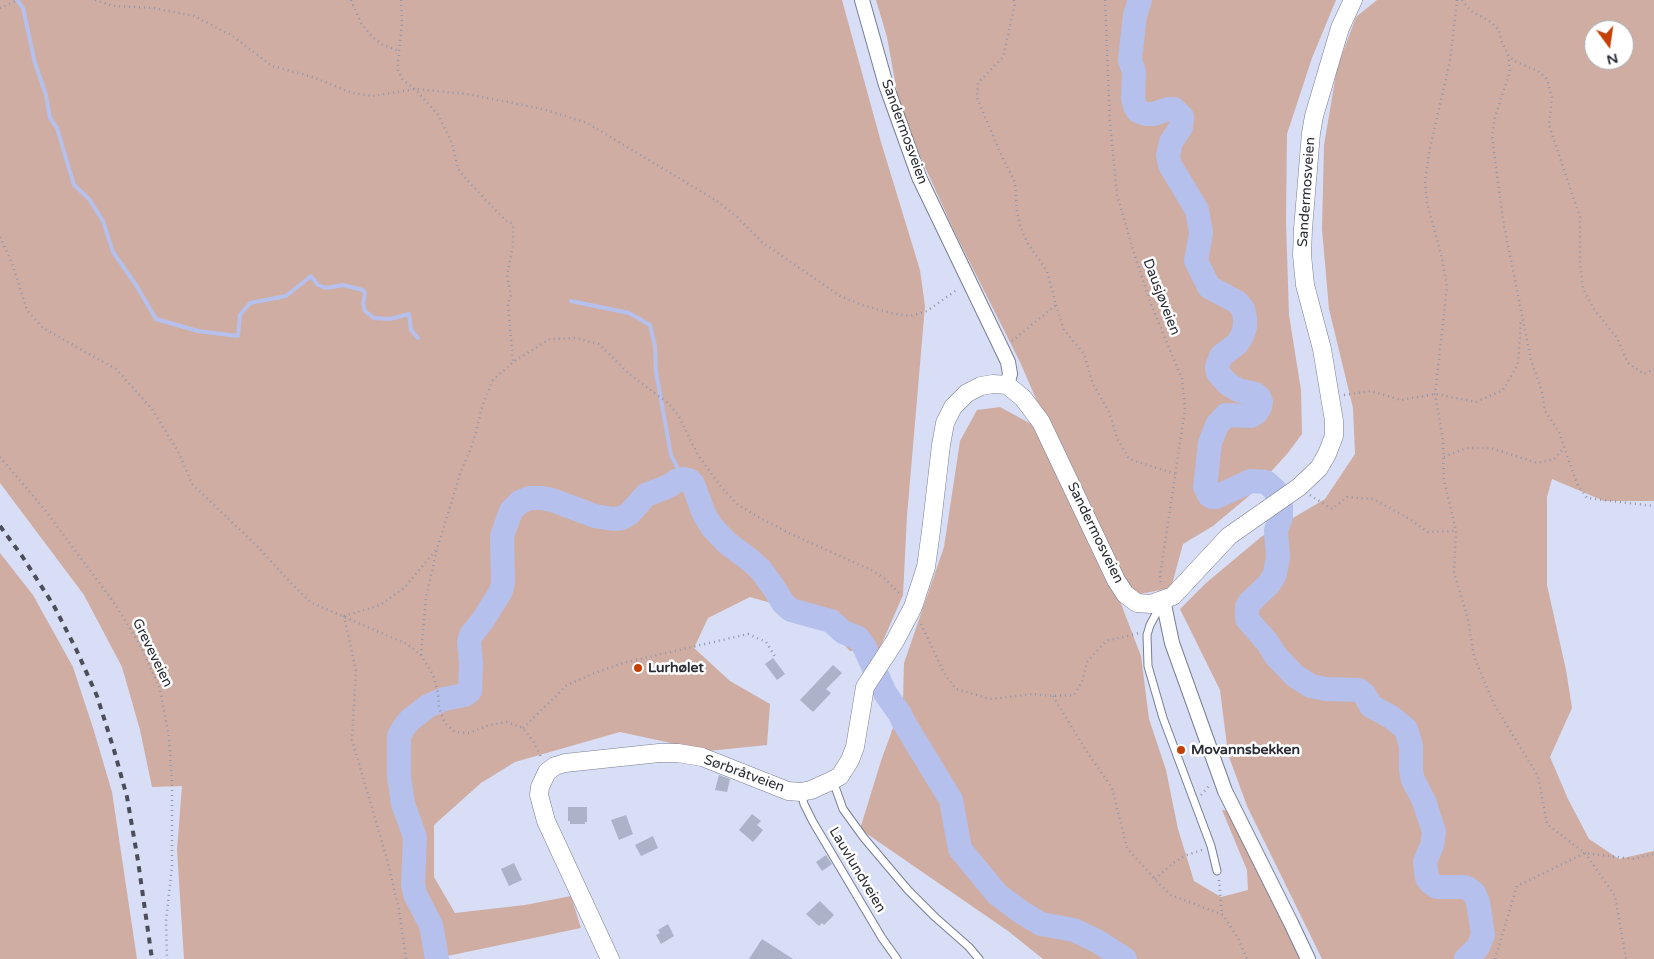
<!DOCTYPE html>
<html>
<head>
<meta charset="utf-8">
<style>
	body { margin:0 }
	#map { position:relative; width:1654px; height:959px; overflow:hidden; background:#d8def5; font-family:"Varela Round",sans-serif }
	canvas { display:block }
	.north { position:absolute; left:1584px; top:20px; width:50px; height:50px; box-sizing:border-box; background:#fff; border:1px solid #aaabaf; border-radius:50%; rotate:166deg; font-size:14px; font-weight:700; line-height:20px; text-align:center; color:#2b2d36 }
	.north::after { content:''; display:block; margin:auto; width:18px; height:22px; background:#c64006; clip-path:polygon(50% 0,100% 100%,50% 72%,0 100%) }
</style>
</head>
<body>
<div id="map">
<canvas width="1654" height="959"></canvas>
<div class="north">N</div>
</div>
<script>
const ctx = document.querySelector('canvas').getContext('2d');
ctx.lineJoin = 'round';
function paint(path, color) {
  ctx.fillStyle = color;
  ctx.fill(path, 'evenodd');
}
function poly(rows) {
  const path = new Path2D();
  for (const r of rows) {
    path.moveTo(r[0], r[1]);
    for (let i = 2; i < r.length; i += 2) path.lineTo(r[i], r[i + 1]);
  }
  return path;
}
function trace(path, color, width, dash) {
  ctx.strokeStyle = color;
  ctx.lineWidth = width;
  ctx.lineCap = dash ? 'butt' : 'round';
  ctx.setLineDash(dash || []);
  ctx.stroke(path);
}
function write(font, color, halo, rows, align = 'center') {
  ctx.font = font + ' "Varela Round",sans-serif';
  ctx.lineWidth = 5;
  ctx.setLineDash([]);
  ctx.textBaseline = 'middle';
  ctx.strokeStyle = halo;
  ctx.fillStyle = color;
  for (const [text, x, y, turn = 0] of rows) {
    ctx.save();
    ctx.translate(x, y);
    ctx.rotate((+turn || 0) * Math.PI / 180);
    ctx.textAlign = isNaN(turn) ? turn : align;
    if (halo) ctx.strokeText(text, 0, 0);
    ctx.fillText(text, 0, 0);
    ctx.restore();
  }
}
const green = poly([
	[0,0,842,0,881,142,920,270,925,306,907,516,903,595,879,650,850,651,817,616,750,597,708,618,694,648,730,681,770,704,767,745,708,751,620,732,515,762,481,783,434,825,434,877,455,913,525,905,571,896,581,928,433,959,184,959,177,850,182,786,152,787,140,730,122,667,84,595,0,483],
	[876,0,1336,0,1312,58,1287,134,1286,222,1289,315,1301,390,1302,434,1287,454,1250,495,1213,526,1183,544,1171,588,1140,594,1126,585,1040,408,1020,362,956,235,920,156,898,98,887,37],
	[1377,0,1654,0,1654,501,1604,501,1552,479,1547,497,1547,585,1566,670,1572,708,1550,757,1568,799,1589,839,1619,859,1654,851,1654,959,1322,959,1247,806,1228,754,1220,690,1180,609,1206,583,1261,537,1325,499,1355,454,1353,408,1329,309,1322,229,1324,145,1337,68,1356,17],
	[1594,30,1624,30,1624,60,1594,60],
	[1000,407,1033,425,1118,596,1141,656,1149,719,1166,770,1178,829,1194,881,1221,897,1248,890,1247,870,1222,810,1232,811,1301,959,1043,959,1008,931,860,829,881,761,903,700,904,663,944,547,960,441,977,410],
	[0,553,33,595,73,667,94,731,112,792,137,959,0,959]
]);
const stream = poly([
	[17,0,23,8,35,63,46,95,50,118,57,128,74,185,89,199,103,221,113,252,136,285,156,319,198,331,238,336,240,315,250,303,286,296,311,276,318,285,326,288,343,285,363,290,365,294,363,304,365,311,374,318,390,319,409,314,411,330,418,338],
	[571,301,629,313,650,325,655,346,656,372,671,455,683,479]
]);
const river = poly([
	[1140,0,1135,15,1130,60,1134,72,1133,98,1135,106,1138,111,1146,114,1154,114,1168,109,1174,109,1182,117,1181,127,1171,142,1168,155,1170,165,1197,210,1201,233,1196,261,1209,287,1237,302,1243,309,1245,317,1245,327,1242,336,1237,344,1221,356,1217,367,1218,373,1228,384,1238,390,1255,394,1259,397,1261,402,1260,407,1256,413,1251,416,1226,415,1217,425,1210,443,1205,487,1209,495,1212,497,1216,497,1251,481,1266,482,1275,490,1281,506,1281,517,1276,530,1278,557,1275,574,1269,584,1249,603,1247,607,1247,619,1267,642,1276,656,1295,676,1311,686,1326,689,1359,690,1364,694,1371,706,1391,717,1406,729,1411,746,1411,770,1413,780,1424,801,1434,832,1432,845,1425,862,1427,878,1431,883,1437,887,1464,887,1469,889,1474,893,1478,902,1483,935,1478,947,1466,959],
	[437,959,431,925,415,894,413,884,415,837,403,804,399,776,399,736,404,727,410,720,428,706,444,699,465,695,470,691,471,663,469,642,471,635,483,620,501,591,503,582,502,536,511,511,520,502,530,498,542,498,552,500,595,516,613,519,622,518,630,513,646,495,669,486,676,481,683,479,689,480,693,484,704,514,712,527,727,543,750,560,761,570,776,591,783,603,791,610,831,621,843,632,858,638,864,646,885,693,900,714,903,721,951,800,960,849,997,894,1021,912,1041,924,1074,930,1097,941,1125,959]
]);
const building = poly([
	[773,658,785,674,777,680,765,664],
	[833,665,842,673,826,689,831,693,813,712,800,700],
	[719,775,730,779,727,792,715,790],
	[568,807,587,807,587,822,585,822,585,824,570,824,570,821,568,821],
	[752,814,761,821,757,825,763,830,753,842,739,830],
	[626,815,633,834,619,840,611,820],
	[653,836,658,848,641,856,635,845],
	[826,855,832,864,822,871,816,862],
	[514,863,522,880,509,886,501,869],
	[820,901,834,915,824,925,822,923,819,926,806,914],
	[668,924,674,936,661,944,656,935,660,933,658,930],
	[762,939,793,959,749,959]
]);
const path = poly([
	[95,0,113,6,153,8,194,16,233,36,272,66,313,77,352,93,373,96,415,89,467,94,543,109,587,123,717,201,735,215,762,242,840,296,862,305,895,314,910,316,927,311,958,289],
	[351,0,361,23,371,36,383,45,399,51],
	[401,0,402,24,398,61,398,70,403,80,415,89,439,116,452,143,458,169,466,179,506,221,513,224,513,246,507,275,511,295,508,305,513,361],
	[1105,0,1110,123,1117,195,1134,253,1151,304,1182,379,1185,409,1160,576,1161,586],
	[1457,0,1450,61,1430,148,1425,181,1427,203,1442,258,1447,287,1435,394,1443,440,1444,480,1456,531,1454,573,1468,619,1474,657,1494,704,1538,776,1547,824,1585,853,1615,896,1626,959],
	[1462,0,1471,11,1491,22,1499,30,1501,40,1508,55,1514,61,1538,71,1547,79,1552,98,1549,125,1580,217,1580,263,1583,288,1593,308,1617,338,1628,363,1644,374,1654,369],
	[0,8,18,0],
	[1508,55,1510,71,1495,117,1492,136,1503,220,1531,360,1542,392,1545,411,1559,432,1577,484,1587,498,1654,506],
	[0,237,12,263,27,310,43,328,116,369,152,409,180,455,192,484,258,547,291,583,310,602,407,644,421,655,433,675,438,692,439,708,445,723,455,732,469,733,489,725,507,722,523,728,533,741,541,757],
	[1056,305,1064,330,1084,354,1093,384,1109,412,1117,438,1129,459,1175,474],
	[1012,341,1056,305,1047,271,1028,244,1021,228,1017,212,1015,182,1003,159,977,98,978,83,1003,57,1015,4,1014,0],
	[1344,395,1371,391,1401,400,1435,394,1476,402,1503,390,1518,364,1521,319],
	[0,457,45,510,115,604,140,645,160,689,169,737,172,784,172,867,166,921,167,959],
	[1444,457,1466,448,1491,448,1537,463,1554,459,1564,448],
	[1310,495,1332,509,1347,497,1373,499,1408,518,1428,532,1456,531],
	[344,616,356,671,352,740,387,859,399,910,406,959],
	[344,616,380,605,404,588,436,550],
	[921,624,944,673,956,689,990,699,1033,694,1053,696,1074,695,1082,682,1087,662,1106,641,1139,633],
	[421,655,426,597,437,549,461,471,473,443,483,404,493,380,513,362,550,339,574,338,599,344,629,374,668,403,678,415,698,455,708,469,722,488,738,505,762,519,789,533,871,570,884,578,901,595],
	[1053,696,1085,749,1112,788,1127,848,1161,886,1171,895,1223,915,1238,938,1247,959],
	[523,728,567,685,592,674,623,663,748,634,766,642,776,658],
	[1201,795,1209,786],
	[1155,879,1172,864,1184,856,1202,850],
	[1219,880,1222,915],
	[1495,959,1517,886,1585,853,1632,859,1654,854]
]);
const service = poly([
	[1162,603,1150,625,1147,635,1148,666,1163,718,1211,846,1217,871],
	[833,781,843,809,864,838,908,890,935,917,969,947,979,959],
	[801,792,804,804,813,822,882,938,897,959]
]);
const minor = poly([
	[862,0,886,85,919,177,1008,362,1010,374,1007,385],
	[1163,600,1172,643,1225,791,1291,923,1308,959]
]);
const tertiary = poly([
	[610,959,546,821,539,795,540,787,547,772,555,766,565,763,659,753,678,753,702,757,788,791,801,792,811,790,833,780,840,776,850,760,855,747,865,687,895,641,913,607,926,567,931,531,941,445,945,423,953,407,967,393,981,386,993,384,1007,385,1023,398,1041,422,1116,580,1125,594,1137,603,1151,604,1173,596,1229,536,1299,487,1319,468,1327,454,1334,436,1334,421,1322,349,1305,285,1302,255,1303,229,1311,133,1314,116,1340,28,1353,0]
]);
const rail = poly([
	[0,526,22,556,54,606,76,649,97,696,114,750,127,797,138,861,152,959]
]);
const markers = [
	[638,668,5,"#c64006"],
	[1181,750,5,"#c64006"]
];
const streetNames = [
	["Sandermosveien",904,132,70],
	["Sandermosveien",1307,192,-86],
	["Dausjøveien",1161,297,69],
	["Sandermosveien",1095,533,64],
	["Greveveien",152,653,64],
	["Sørbråtveien",744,774,20],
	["Lauvlundveien",857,870,59]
];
const poiNames = [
	["Lurhølet",648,668],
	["Movannsbekken",1191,750]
];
paint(green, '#d0ada3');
trace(stream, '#b5c0ec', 4);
trace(river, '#b5c0ec', 24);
paint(building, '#acb2c8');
trace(service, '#787e93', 9);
trace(minor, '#787e93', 16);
trace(tertiary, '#787e93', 19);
trace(path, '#9296a8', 2.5, [1, 4]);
trace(service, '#fff', 7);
trace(minor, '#fff', 14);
trace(tertiary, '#fff', 18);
trace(rail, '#4b4e5a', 4, [6, 6]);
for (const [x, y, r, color] of markers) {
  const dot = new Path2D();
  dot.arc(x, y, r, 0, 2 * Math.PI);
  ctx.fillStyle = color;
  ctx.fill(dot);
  trace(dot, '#fff', 2);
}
write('14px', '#2b2d36', '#fff', streetNames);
write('bold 14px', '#2b2d36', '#fff', poiNames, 'left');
</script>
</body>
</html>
